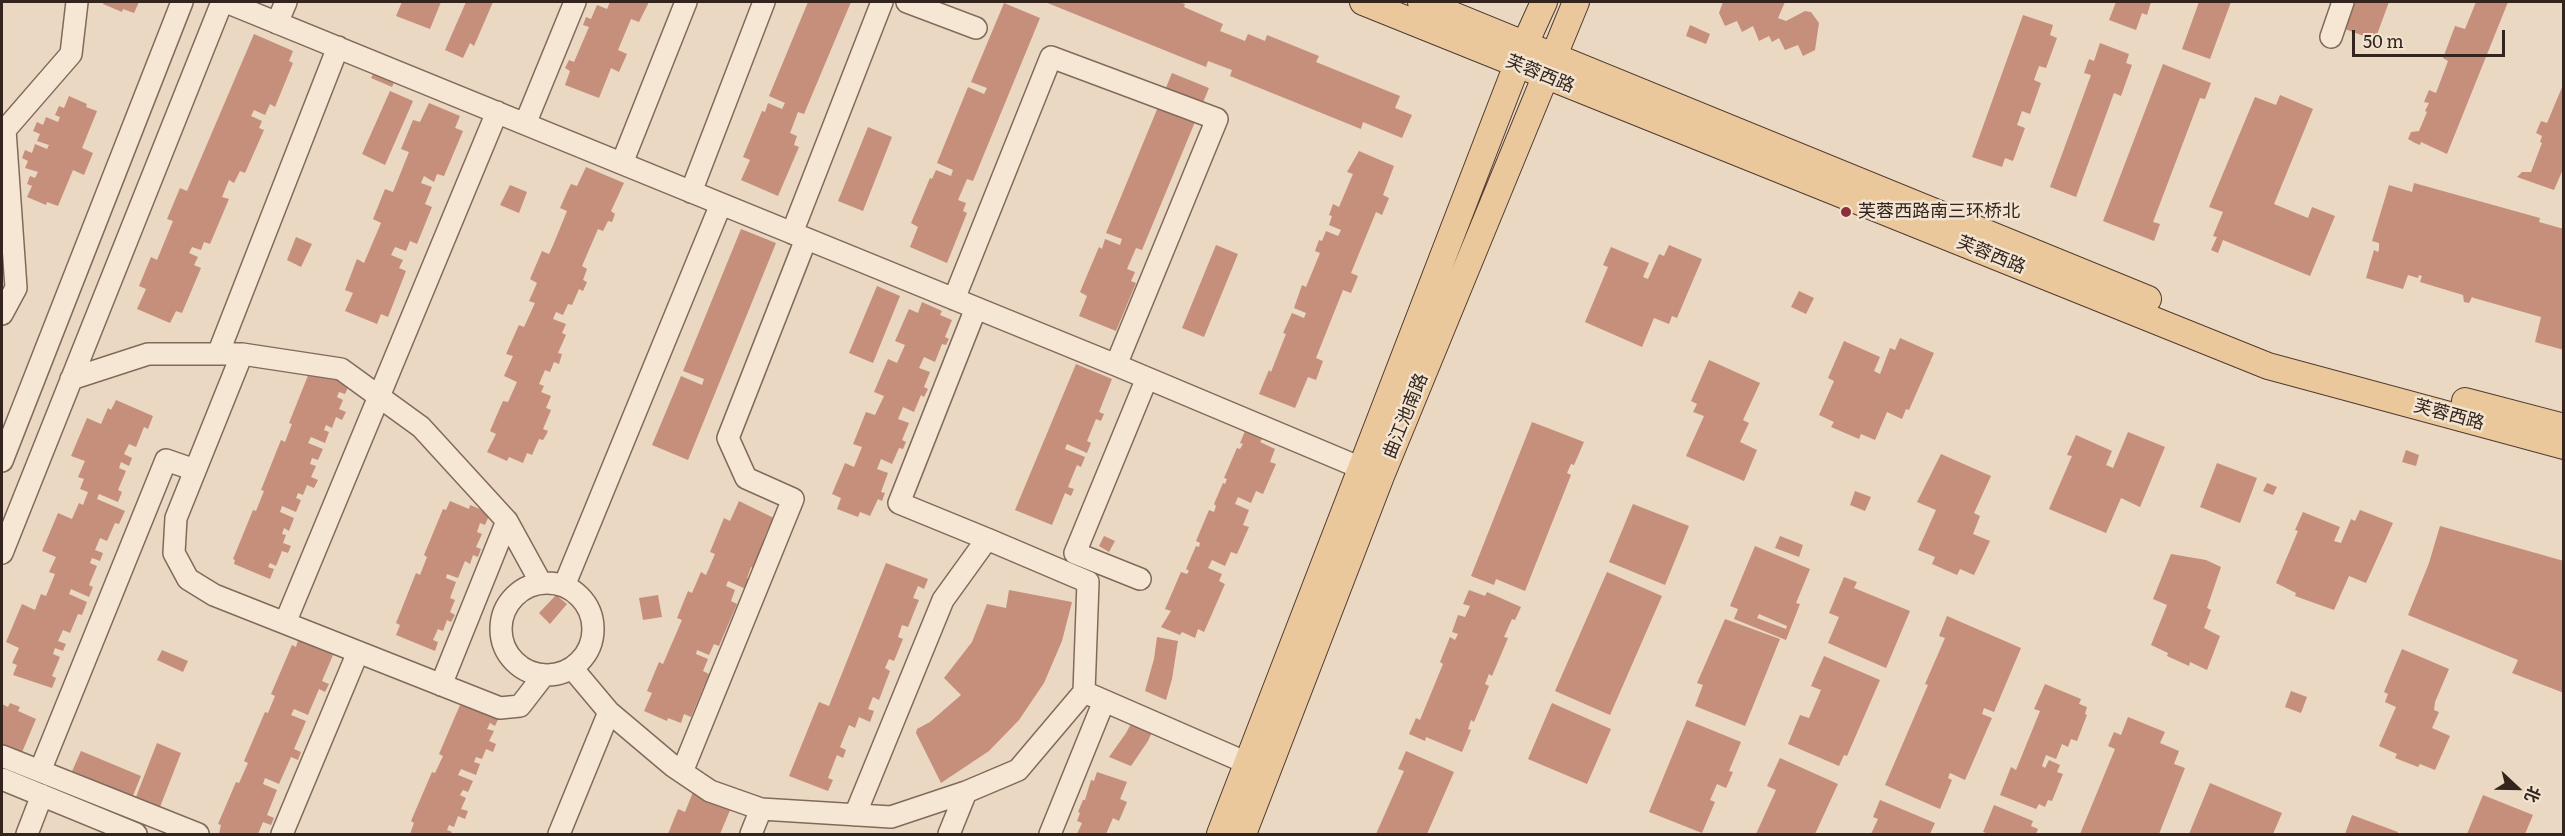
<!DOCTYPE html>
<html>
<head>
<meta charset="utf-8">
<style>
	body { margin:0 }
	#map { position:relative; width:2565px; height:836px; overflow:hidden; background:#ead8c2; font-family:Literata,"Noto Sans SC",serif }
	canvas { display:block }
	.frame { position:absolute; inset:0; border:3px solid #33251e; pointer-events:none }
	.north { position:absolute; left:2487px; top:758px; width:60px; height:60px; -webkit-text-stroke:4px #f2e4d1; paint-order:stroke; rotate:112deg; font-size:16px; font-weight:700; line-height:24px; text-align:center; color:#33251e }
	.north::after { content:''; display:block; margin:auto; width:21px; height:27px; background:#33251e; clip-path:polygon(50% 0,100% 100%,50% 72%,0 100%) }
	.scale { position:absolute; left:2352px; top:30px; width:153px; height:27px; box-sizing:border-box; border:3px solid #33251e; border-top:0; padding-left:8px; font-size:18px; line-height:21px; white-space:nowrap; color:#33251e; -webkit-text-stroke:4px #f2e4d1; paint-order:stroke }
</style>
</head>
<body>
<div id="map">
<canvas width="2565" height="836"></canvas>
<div class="frame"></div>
<div class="north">北</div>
<div class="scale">50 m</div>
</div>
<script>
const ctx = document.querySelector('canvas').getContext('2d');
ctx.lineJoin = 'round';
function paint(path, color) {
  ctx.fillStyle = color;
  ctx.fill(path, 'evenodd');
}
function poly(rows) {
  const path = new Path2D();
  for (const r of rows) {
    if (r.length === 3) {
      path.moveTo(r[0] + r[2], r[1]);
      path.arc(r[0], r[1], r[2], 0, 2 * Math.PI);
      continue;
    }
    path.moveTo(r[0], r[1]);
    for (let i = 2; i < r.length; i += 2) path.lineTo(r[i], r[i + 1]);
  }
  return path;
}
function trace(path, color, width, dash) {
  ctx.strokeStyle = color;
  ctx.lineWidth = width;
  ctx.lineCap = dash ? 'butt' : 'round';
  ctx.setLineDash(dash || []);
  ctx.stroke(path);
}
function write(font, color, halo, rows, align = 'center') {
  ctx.font = font + ' Literata,"Noto Sans SC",serif';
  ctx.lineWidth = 5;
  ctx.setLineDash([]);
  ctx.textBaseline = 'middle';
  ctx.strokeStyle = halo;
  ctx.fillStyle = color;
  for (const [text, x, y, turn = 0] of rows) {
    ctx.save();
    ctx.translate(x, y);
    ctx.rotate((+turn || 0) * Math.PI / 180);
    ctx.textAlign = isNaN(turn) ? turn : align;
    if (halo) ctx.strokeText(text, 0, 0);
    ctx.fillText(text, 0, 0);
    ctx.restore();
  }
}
const building = poly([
	[104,2,139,2,134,13,123,9,122,12,103,4],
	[402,2,441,2,430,29,396,16],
	[466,2,493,2,474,46,470,43,463,58,445,50],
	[610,2,649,2,639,22,631,19,618,50,627,54,619,72,611,68,599,98,565,85,570,71,565,68,569,60,574,62,589,27,583,25,586,17,591,19,597,5,607,9],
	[808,2,851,2,804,114,798,112,790,133,797,136,794,145,799,147,778,196,741,180,750,160,743,157,762,111,765,112,768,103,782,109,785,103,769,96],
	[1045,2,1178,2,1185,4,1184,7,1223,24,1220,31,1245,41,1248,34,1265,41,1267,35,1319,56,1316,62,1400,96,1395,108,1412,115,1402,138,1363,122,1361,129,1230,76,1232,70,1208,61,1206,67],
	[1723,2,1775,3,1783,2,1785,2,1778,18,1786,21,1805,11,1811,12,1819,23,1815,50,1803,56,1798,45,1785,50,1779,38,1772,42,1769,36,1759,41,1753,26,1742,32,1737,21,1725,26,1719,13],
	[2116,2,2151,2,2147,15,2142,13,2136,30,2109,20],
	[2199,2,2231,2,2210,59,2182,49],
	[2352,2,2389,2,2375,40,2342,28],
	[2476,2,2508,2,2447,154,2421,142,2420,145,2415,143,2408,139,2411,132,2419,131,2427,112,2425,111,2429,103,2424,102,2429,90,2436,93,2448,61,2443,58,2455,26,2465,29],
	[1004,3,1040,18,973,181,967,179,958,200,966,203,963,211,967,213,947,263,910,247,918,227,911,223,930,178,932,179,936,170,951,176,953,170,937,163,968,87,984,94,987,88,971,82],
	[2023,15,2053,25,2050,35,2057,38,2046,68,2039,66,2034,80,2041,83,2030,114,2022,111,2017,125,2025,128,2013,161,2005,158,2002,167,1972,157],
	[1690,25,1710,34,1706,44,1686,36],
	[254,34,293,51,289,61,293,63,275,107,270,104,265,115,254,110,251,116,262,121,259,128,264,130,245,173,240,171,234,183,229,180,222,197,229,199,210,244,204,242,201,250,192,247,189,253,198,257,194,265,201,268,182,313,176,311,170,323,137,309,146,289,139,286,151,257,157,260,173,221,167,219,180,188,187,191],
	[2100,43,2129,54,2126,63,2132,65,2121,96,2114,93,2076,197,2050,187,2091,75,2084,73,2089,59,2094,61],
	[2163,64,2211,83,2205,99,2200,98,2153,222,2160,224,2154,241,2103,221],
	[375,71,395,80,392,87,371,78],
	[1172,73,1209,88,1142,250,1136,248,1127,269,1135,272,1131,281,1136,283,1116,331,1079,316,1087,296,1080,292,1099,247,1102,249,1105,239,1120,245,1122,239,1106,233],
	[2563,85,2564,167,2554,190,2517,177,2522,172,2531,172,2542,143,2540,142,2542,136,2536,133,2541,121,2547,123],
	[390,91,413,101,385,165,362,154],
	[2280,95,2313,109,2274,204,2308,218,2312,207,2335,216,2310,276,2223,240,2218,253,2211,250,2217,237,2213,236,2223,212,2209,207,2255,97,2276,105],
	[69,96,87,104,86,107,97,111,82,148,93,153,84,175,73,170,58,206,47,202,46,205,27,197,32,186,27,184,30,176,35,178,38,172,25,168,28,161,22,158,25,150,32,153,35,144,47,149,49,145,37,141,40,134,33,131,37,122,43,125,46,117,58,122,60,117,55,115,59,106,64,108],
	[429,103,460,116,455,128,463,131,444,176,437,174,434,182,424,176,421,183,432,187,425,204,432,207,417,244,410,241,406,251,395,247,391,255,403,260,399,268,406,271,388,317,381,314,377,324,345,311,353,293,345,290,357,259,364,263,381,223,373,219,385,189,393,192,409,152,401,149,413,120,420,122],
	[868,127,892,137,863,211,838,201],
	[1359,151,1394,166,1383,195,1389,198,1382,215,1376,212,1351,273,1358,276,1351,293,1343,290,1316,358,1323,361,1316,380,1308,377,1295,408,1259,394,1269,370,1271,372,1286,334,1283,333,1292,313,1304,318,1306,313,1294,308,1302,285,1306,287,1320,253,1315,251,1319,240,1322,241,1326,231,1338,236,1341,230,1329,225,1332,216,1329,215,1333,204,1339,207,1353,174,1347,172],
	[586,167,624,183,611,211,615,214,612,222,608,221,603,231,598,229,582,266,587,269,583,280,587,282,583,291,579,289,572,305,568,304,563,315,556,312,553,319,566,324,562,333,566,335,558,353,562,354,559,364,554,362,550,372,545,370,539,384,544,386,541,392,551,396,546,408,551,410,543,429,548,431,546,435,543,440,539,439,532,455,527,453,523,463,509,457,507,461,487,452,496,434,490,431,496,417,503,401,508,402,517,382,504,376,513,356,506,354,518,327,519,325,524,327,535,303,529,301,537,283,530,279,542,251,549,254,554,243,567,211,560,208,568,190,571,184,577,186],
	[2414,183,2540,218,2539,222,2564,229,2564,350,2535,342,2541,317,2474,298,2472,297,2469,303,2464,302,2463,295,2420,282,2422,276,2419,275,2418,278,2408,275,2403,289,2366,278,2374,250,2378,252,2379,249,2379,243,2372,241,2389,185,2412,192],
	[510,185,527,192,519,213,500,205],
	[741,229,776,243,688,460,652,445,681,376,702,385,704,379,683,371],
	[296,237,312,244,301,267,287,260],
	[1216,245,1238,254,1204,337,1182,328],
	[1669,245,1702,259,1677,318,1672,316,1669,324,1654,318,1642,347,1585,322,1608,267,1603,265,1611,247,1649,263,1643,277,1648,279,1659,254,1664,256],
	[877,286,900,296,873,363,849,353],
	[1799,291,1814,298,1806,314,1791,307],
	[922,302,942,311,940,315,952,320,945,337,949,339,946,345,942,344,935,362,924,357,919,368,930,372,924,387,928,389,924,397,921,395,914,412,903,407,898,419,909,423,902,440,906,442,903,449,899,448,892,464,881,459,877,469,888,473,881,492,885,493,882,501,878,499,870,516,860,512,858,517,837,509,841,498,832,494,845,463,854,467,862,447,853,444,866,412,875,415,884,396,874,392,888,359,897,363,905,345,895,341,909,309,918,313],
	[1900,338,1934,353,1909,410,1906,409,1902,419,1887,412,1875,440,1861,434,1859,439,1831,427,1834,422,1819,415,1834,381,1828,378,1844,341,1880,357,1874,371,1880,374,1890,348,1895,350],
	[1709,360,1760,383,1743,420,1749,423,1740,442,1757,450,1744,481,1686,456,1704,416,1693,412,1697,404,1691,401],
	[1076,364,1112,379,1099,412,1104,414,1101,421,1096,419,1087,441,1091,443,1087,453,1067,444,1065,449,1085,457,1081,467,1077,465,1068,487,1074,489,1071,496,1065,493,1052,525,1015,510],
	[316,369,350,383,345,394,339,392,337,397,343,400,339,409,346,412,342,420,336,417,332,428,326,425,324,430,329,432,325,443,311,437,308,443,323,449,318,460,312,458,310,464,316,466,311,477,318,480,314,488,307,485,303,495,298,493,296,498,301,500,296,512,282,506,280,512,294,518,289,531,284,528,282,534,286,535,283,543,291,546,288,553,282,551,276,566,270,563,268,567,274,569,270,579,234,564,235,560,233,559,253,510,256,511,264,491,261,490,281,440,285,442,292,424,289,423,309,373],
	[116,400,153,416,148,429,144,427,136,447,129,444,124,454,132,458,129,466,121,462,119,468,126,471,118,490,122,492,118,502,99,494,97,499,125,511,119,524,115,523,107,541,100,538,95,550,103,553,100,561,92,558,90,563,97,566,89,585,93,587,89,597,71,589,69,594,87,602,82,615,78,614,70,633,63,630,58,641,66,644,63,651,55,648,53,654,60,657,52,676,56,678,52,688,13,675,17,665,12,663,19,648,6,642,22,604,35,610,41,594,46,596,55,574,49,572,56,557,42,551,58,513,72,519,79,503,83,505,88,492,80,489,84,479,78,477,85,461,71,456,87,418,101,424,108,408,111,410],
	[1532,422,1584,442,1574,465,1571,464,1567,473,1571,475,1525,591,1496,579,1494,585,1471,576],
	[1245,431,1262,439,1260,442,1275,449,1270,462,1276,464,1263,494,1256,491,1251,503,1238,497,1235,504,1249,510,1243,525,1249,527,1237,554,1231,552,1225,566,1212,560,1208,568,1222,574,1219,581,1225,584,1204,632,1198,629,1195,638,1182,632,1180,635,1161,627,1171,611,1165,609,1181,572,1187,574,1189,571,1186,569,1196,546,1199,547,1200,543,1196,541,1209,510,1214,512,1216,506,1214,504,1223,483,1225,484,1227,479,1224,478,1237,448,1240,449,1243,444,1240,443],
	[2128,432,2165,447,2140,507,2121,498,2106,533,2049,509,2072,456,2067,455,2076,435,2112,451,2106,465,2113,468],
	[2406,450,2419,455,2416,466,2402,462],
	[1941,454,1991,476,1974,513,1980,516,1973,534,1990,541,1974,575,1960,569,1957,575,1932,564,1935,557,1918,550,1936,510,1917,502],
	[2217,463,2257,478,2240,523,2200,507],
	[2267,483,2277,487,2273,495,2263,491],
	[1855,491,1871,497,1865,511,1850,505],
	[450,501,469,509,470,505,490,513,485,525,480,523,477,532,482,534,476,547,481,549,478,557,473,555,470,564,465,561,458,578,447,574,446,578,456,582,450,598,455,600,450,612,455,615,451,622,447,620,443,631,438,629,433,640,438,642,435,651,396,635,400,625,396,623,416,573,420,575,427,557,424,555,443,509,446,510],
	[739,501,778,520,774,529,769,527,764,538,769,540,757,569,751,567,747,578,752,580,748,590,728,581,726,586,735,590,731,601,737,604,719,646,714,644,709,655,697,650,696,654,708,659,703,671,709,674,691,717,684,714,681,723,668,718,667,721,644,711,652,693,647,691,659,662,663,664,682,620,677,618,688,591,692,593,701,572,706,575,715,554,710,552,724,518,730,521],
	[1633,504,1689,526,1665,585,1609,562],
	[2360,510,2393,523,2366,583,2349,576,2334,610,2295,596,2296,593,2276,583,2298,531,2295,530,2303,512,2340,527,2334,541,2341,543,2351,519,2355,521],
	[2440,526,2564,561,2564,693,2512,673,2518,660,2408,615,2429,563],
	[1104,536,1115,541,1109,552,1099,546],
	[1780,536,1803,545,1799,557,1775,548],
	[1755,546,1810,569,1796,603,1800,604,1786,640,1734,619,1738,609,1730,606],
	[1759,614,1787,626,1786,629,1757,618],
	[2171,554,2206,560,2221,567,2207,608,2211,610,2204,628,2220,636,2207,670,2190,662,2189,666,2167,656,2168,653,2151,645,2167,605,2153,599],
	[886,563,928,579,924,589,918,586,913,598,919,600,908,627,902,625,898,637,903,639,894,661,889,659,885,668,890,671,879,700,873,697,868,709,874,711,870,722,859,717,855,728,849,725,840,747,846,750,843,758,837,755,828,778,833,780,828,791,789,776,819,702,829,706],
	[1607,572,1662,596,1610,715,1555,691],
	[1844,577,1857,582,1854,588,1910,611,1886,668,1828,643,1839,617,1829,613],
	[1009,590,1072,602,1062,641,1044,683,1019,720,989,751,941,783,916,733,917,729,930,722,961,695,944,678,972,642,987,604,1006,608],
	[1469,590,1485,596,1487,592,1521,607,1515,620,1512,619,1504,637,1508,638,1492,676,1489,674,1485,684,1489,686,1474,722,1471,720,1468,729,1471,730,1462,752,1426,737,1425,741,1409,734,1416,718,1420,720,1443,664,1440,662,1450,637,1455,640,1458,634,1452,632,1458,615,1465,617,1470,606,1463,604],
	[556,595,567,604,550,624,539,613],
	[658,595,662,617,643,620,639,598],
	[1947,616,2021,648,1994,712,1984,708,1982,714,1992,718,1965,780,1950,773,1948,778,1952,780,1940,809,1885,785,1928,685,1925,684,1945,638,1939,636],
	[1725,619,1780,639,1745,726,1695,706,1703,685,1697,683],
	[299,637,333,655,322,681,329,684,325,692,319,689,308,715,294,709,291,715,306,721,294,749,301,752,298,760,291,757,279,784,265,778,263,784,277,790,267,815,274,818,271,825,263,822,258,834,219,834,221,825,218,824,236,782,239,783,248,763,244,761,265,712,268,713,275,696,271,694,292,645,296,647],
	[1157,637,1178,641,1172,679,1166,700,1145,691,1154,659],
	[2402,649,2449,669,2435,702,2434,710,2439,712,2432,728,2450,736,2435,770,2420,764,2418,767,2395,758,2397,754,2379,746,2396,707,2385,702,2388,694,2384,692],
	[162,650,188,661,183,672,157,660],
	[1824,656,1880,680,1847,756,1844,755,1839,766,1788,744,1800,715,1809,718,1821,690,1811,686],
	[2045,684,2081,699,2079,704,2087,707,2085,714,2087,715,2077,741,2071,739,2068,747,2062,744,2056,759,2046,755,2042,766,2045,768,2049,760,2060,765,2057,772,2063,774,2052,801,2048,800,2045,807,2039,804,2036,809,2000,795,2011,767,2016,770,2040,711,2034,709],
	[2291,691,2307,697,2301,713,2285,707],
	[467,697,500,715,495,726,490,723,487,729,494,731,489,741,496,744,493,752,486,749,482,759,476,757,474,762,480,764,476,775,461,769,458,775,473,781,468,792,463,790,460,795,466,798,461,809,468,811,465,819,458,816,454,827,449,825,447,830,452,832,450,834,410,834,414,823,411,821,432,772,435,773,443,756,439,754,460,705,463,706],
	[10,703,20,707,18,711,36,719,20,757,2,749,2,704,8,707],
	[1552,703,1611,729,1587,784,1528,759],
	[1140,707,1160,714,1148,741,1131,766,1109,757,1126,733],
	[2128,717,2165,732,2160,743,2179,751,2174,764,2185,768,2159,834,2080,834,2115,749,2108,746,2114,732,2121,735],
	[1687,720,1741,742,1729,771,1733,772,1726,788,1717,784,1710,800,1715,802,1702,833,1649,812],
	[157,743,181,753,160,807,136,797],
	[81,751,141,776,130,803,69,778],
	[1406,751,1454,772,1427,834,1376,834,1404,771,1398,769],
	[1780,758,1838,784,1815,834,1756,834,1776,790,1767,786],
	[1097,772,1127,782,1120,799,1127,802,1119,821,1113,818,1106,834,1077,834,1082,823,1077,821,1080,813,1078,812,1083,800,1085,800,1091,780,1094,781],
	[2210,783,2282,813,2273,834,2189,834],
	[693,792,731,808,720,834,668,834,678,809,685,812],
	[2483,795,2533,815,2525,834,2467,834],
	[1880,800,1935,823,1930,834,1871,834,1878,819,1873,817],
	[1994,805,2033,821,2031,826,2038,829,2036,834,1989,834,1983,832],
	[2352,815,2398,832,2397,834,2345,834]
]);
const minor = poly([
	[226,2,1116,365,1361,468],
	[907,2,976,28],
	[277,23,286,2],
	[2331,37,2343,2],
	[525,124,575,2],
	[622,163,686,2],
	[691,192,764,2],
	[792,233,882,2],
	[954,299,1051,57,1217,119,1116,365],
	[976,308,899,503,987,539],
	[2,314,16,288,5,130,71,54,77,2],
	[218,354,338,47],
	[242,354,176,518,174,553,188,579,214,595,500,708,520,706,544,675],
	[71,379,148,354,242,354,341,369,421,427,507,521,541,583],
	[2,461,182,2],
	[2,553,222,2],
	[1140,579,1075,553,1147,378],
	[547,629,46],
	[564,586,721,204],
	[285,623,497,112],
	[572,668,609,712,673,766,710,791,761,809,891,817,966,792,1018,770,1084,692,1247,763],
	[441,685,507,521],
	[2,756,198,834],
	[40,771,166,460,195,470],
	[682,772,793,499,746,478,728,438,806,239],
	[2,779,136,834],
	[855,815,943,600,987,539,1088,582,1084,692],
	[27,834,42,795],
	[282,834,358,652],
	[559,834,609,712],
	[751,834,761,809],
	[949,834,966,792],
	[1050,834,1104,701]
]);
const major = poly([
	[1363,2,2268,366,2564,446],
	[1421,2,2148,299],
	[2465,401,2564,427],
	[1220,834,1525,44,1544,2],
	[1243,834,1381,476,1576,2]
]);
const markers = [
	[1846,212,6,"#8c303d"]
];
const streetNames = [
	["芙蓉西路",1540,74,22],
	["芙蓉西路",1991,255,22],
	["芙蓉西路",2449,415,15],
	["曲江池南路",1406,416,-68]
];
const poiNames = [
	["芙蓉西路南三环桥北",1858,212]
];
paint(building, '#c58f7b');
trace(minor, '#826a5b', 24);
trace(major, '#503a2f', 28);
trace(minor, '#f6e7d4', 21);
trace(major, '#ebc79c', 26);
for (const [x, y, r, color] of markers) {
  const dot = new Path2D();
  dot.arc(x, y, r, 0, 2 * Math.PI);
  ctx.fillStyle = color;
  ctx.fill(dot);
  trace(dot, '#f2e4d1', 2);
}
write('18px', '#33251e', '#f2e4d1', streetNames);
write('18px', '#33251e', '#f2e4d1', poiNames, 'left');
</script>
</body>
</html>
